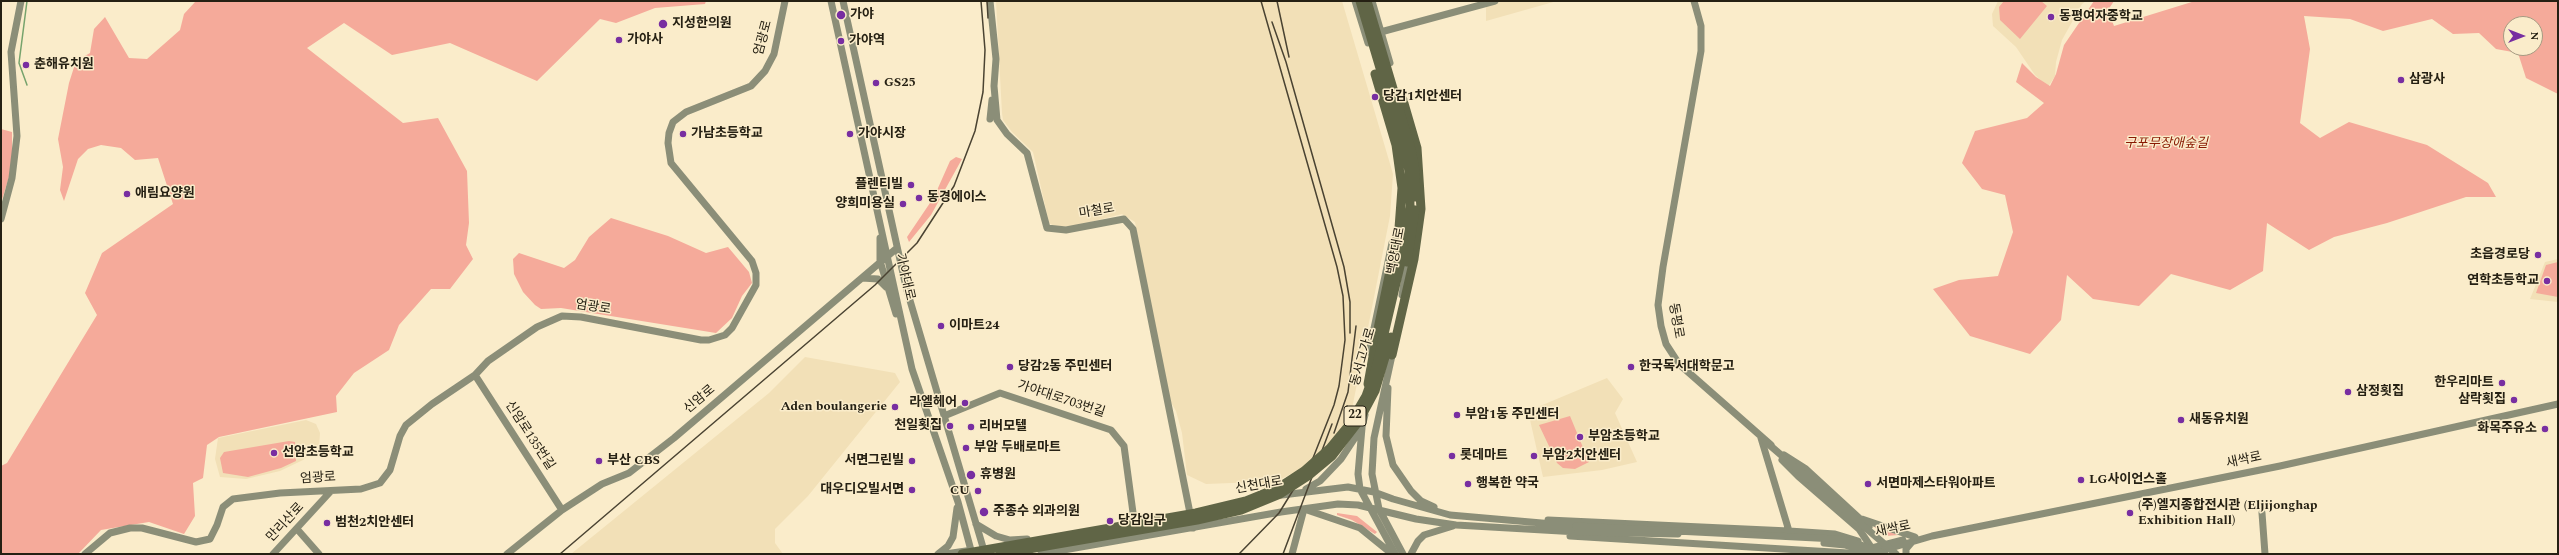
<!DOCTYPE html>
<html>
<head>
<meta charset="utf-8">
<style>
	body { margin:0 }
	#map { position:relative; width:2559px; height:555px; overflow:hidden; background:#faecca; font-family:Spectral,serif }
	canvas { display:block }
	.frame { position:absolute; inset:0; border:2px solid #252013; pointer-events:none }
	.north { position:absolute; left:2503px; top:16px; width:40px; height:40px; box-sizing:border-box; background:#faecca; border:1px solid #a59a81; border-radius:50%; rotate:90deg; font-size:11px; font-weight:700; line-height:16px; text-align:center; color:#252013 }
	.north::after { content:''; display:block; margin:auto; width:14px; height:18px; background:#782ea1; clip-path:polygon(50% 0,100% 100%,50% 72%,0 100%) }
</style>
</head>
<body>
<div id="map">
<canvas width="2559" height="555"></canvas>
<div class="frame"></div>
<div class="north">N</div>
</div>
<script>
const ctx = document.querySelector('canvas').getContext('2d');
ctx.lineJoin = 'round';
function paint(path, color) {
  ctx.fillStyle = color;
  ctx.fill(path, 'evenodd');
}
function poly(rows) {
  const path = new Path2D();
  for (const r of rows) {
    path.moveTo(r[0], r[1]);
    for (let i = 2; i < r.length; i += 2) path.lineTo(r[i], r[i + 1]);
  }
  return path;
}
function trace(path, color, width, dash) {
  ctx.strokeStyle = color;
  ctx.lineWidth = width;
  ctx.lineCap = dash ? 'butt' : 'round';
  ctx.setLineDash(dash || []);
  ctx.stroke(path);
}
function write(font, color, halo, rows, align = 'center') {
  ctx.font = font + ' Spectral,"Noto Sans KR",serif';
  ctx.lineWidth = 3;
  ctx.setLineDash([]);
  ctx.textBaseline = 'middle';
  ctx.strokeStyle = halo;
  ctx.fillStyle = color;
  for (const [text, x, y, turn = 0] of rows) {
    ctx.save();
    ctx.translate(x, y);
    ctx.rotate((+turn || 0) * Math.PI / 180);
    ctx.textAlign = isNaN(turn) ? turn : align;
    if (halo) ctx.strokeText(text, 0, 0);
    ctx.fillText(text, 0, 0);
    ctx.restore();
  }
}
const built = poly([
	[996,1,1342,1,1393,174,1390,216,1352,409,1327,456,1263,488,1257,482,1206,484,1187,475,1182,433,1176,411,1169,399,1135,222,1122,214,1075,226,1056,227,1049,223,1033,152,1012,132,1003,120,1002,113],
	[1486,1,1557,1,1486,21],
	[1998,1,2086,1,2082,4,2062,40,2056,62,2055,76,2048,87,2035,75,2016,47,1993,26,1992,14],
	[2558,259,2558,302,2530,299,2545,262],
	[805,357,895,373,900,382,808,496,775,529,775,543,783,554,571,554,769,393],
	[1607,378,1623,399,1615,413,1637,462,1602,470,1543,477,1528,411],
	[306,420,316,424,320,433,319,448,303,460,280,471,246,479,220,477,215,459,218,438]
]);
const green = poly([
	[193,1,706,1,705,4,655,8,616,23,600,19,537,81,450,43,392,55,344,23,307,48,403,123,438,118,467,171,469,223,466,245,473,259,450,289,431,289,399,325,389,350,354,373,336,396,337,412,219,437,207,445,203,478,193,483,195,516,184,534,149,522,101,530,78,554,1,554,1,466,7,463,97,315,85,293,102,253,173,204,158,158,135,160,121,148,101,145,88,149,78,159,64,201,60,190,63,167,58,139,69,83,76,61,90,53,94,29,105,17,129,58,147,59,180,30,184,14,195,2],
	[2004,1,2041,1,2047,6,2020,39,2000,20,1999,7],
	[2094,1,2114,1,2108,10,2114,26,2195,1,2558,1,2558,94,2526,78,2518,53,2496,49,2479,33,2453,34,2432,19,2383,31,2350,19,2304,16,2310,49,2300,123,2320,138,2349,122,2427,145,2488,183,2496,197,2466,197,2387,223,2334,237,2309,250,2267,223,2263,271,2230,290,2171,274,2139,306,2093,299,2067,275,2061,320,2030,354,1970,336,1933,289,1959,280,1998,276,2013,232,2005,195,1982,189,1962,163,1975,131,2027,118,2044,103,2016,82,2022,63,2036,77,2050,86,2056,74,2064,45],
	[2511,24,2535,24,2535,48,2511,48],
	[1,129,12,132,12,167,1,203],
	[956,157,962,159,931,215,909,242,907,237,934,197,950,161],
	[611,218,668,236,706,253,728,247,749,272,752,283,742,296,732,318,716,333,561,308,541,309,535,305,523,292,514,274,513,259,519,253,564,268,575,260,589,237],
	[2558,262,2558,297,2536,293,2546,265],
	[1570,416,1589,462,1575,469,1563,468,1557,463,1539,425],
	[289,441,295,442,296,461,281,468,248,477,223,473,220,458,224,452],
	[1337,513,1357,516,1377,532,1375,534,1352,520,1337,515],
	[1873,526,1898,535,1886,536]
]);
const stream = poly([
	[27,1,19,63,27,85]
]);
const secondary = poly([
	[831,1,912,369,958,502,972,554],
	[843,1,906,287,985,554],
	[990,1,996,59,994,86,997,120,1007,134,1027,153,1047,228,1066,230,1124,219,1133,229,1193,528],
	[1355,1,1368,43],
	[1372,1,1390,63],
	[1694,1,1701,26,1701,51,1663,267,1658,305,1661,326,1666,344,1679,364,1771,445],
	[1377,33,1495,1],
	[990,119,992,100],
	[1,219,12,178,17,136,11,52,21,1],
	[880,238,880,261,896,314],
	[862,278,878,279,886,287],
	[1402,295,1408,258],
	[1393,351,1374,438,1372,474,1379,509,1403,554],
	[1369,352,1392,243],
	[475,375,562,510],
	[1388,388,1386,436,1393,465,1411,491,1421,501,1434,507],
	[944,416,1000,393,1111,430,1124,446,1134,520],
	[1362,428,1358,474,1360,489,1395,554],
	[1761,438,1789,531],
	[1784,455,1806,469,1869,527],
	[1782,460,1798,476,1859,529,1871,547,1871,553],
	[1306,489,1320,481,1341,459,1362,427,1365,415],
	[1282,495,1348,487,1374,492,1393,499,1450,515,1576,526],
	[1304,509,1360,528,1392,554],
	[2262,513,2265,554],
	[1862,519,1915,537],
	[1548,520,1789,531,1835,534,1858,541],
	[976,524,996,536,1010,540,1027,539],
	[297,529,319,554],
	[1570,536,1865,554],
	[1868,549,1903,540],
	[1884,550,1932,536,2280,466,2558,404],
	[85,554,110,533,130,528,142,528,196,542,210,539,217,525,223,507,233,499,280,493,361,489,380,483,390,470,400,436,406,425,432,404,475,375,488,361,537,327,562,316,581,317,701,340,709,340,725,335,732,328,756,285,756,273,752,261,671,163,668,143,669,133,673,122,686,112,751,86,765,71,774,54,785,1],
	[273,554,331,491],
	[507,554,562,510,602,484,629,473,674,438,897,248],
	[938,554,948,546,953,537,957,508],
	[945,554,966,551],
	[1041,554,1281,512,1338,504,1358,505,1416,519,1456,525,1578,532],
	[1292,554,1304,509],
	[1411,554,1418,541,1424,535,1453,526],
	[1906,554,1906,549,1912,542]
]);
const highway = poly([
	[1392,355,1414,259,1421,209,1417,148,1403,100],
	[1368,384,1378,329]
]);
const rail = poly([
	[987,1,988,18],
	[1277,1,1289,57],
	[1272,22,1286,62,1344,267,1350,302,1350,333],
	[1334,433,1348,392,1356,326],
	[560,554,875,285,917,243,954,186,975,131,983,92,985,50,981,1],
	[1239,554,1279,513,1313,458,1334,405,1339,386,1345,340,1343,296,1337,267,1261,1],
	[1283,554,1332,424]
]);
const secondaryBridge = poly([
	[1766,442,1896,554],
	[1576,526,1836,539,1853,542,1885,554],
	[1578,532,1678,534],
	[1824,543,1845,545,1872,554]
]);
const highwayBridge = poly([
	[1367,1,1411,149,1415,170,1416,197],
	[1375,74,1396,145,1402,188,1399,228,1378,329],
	[1407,262,1415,210],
	[962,554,1196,513,1246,501,1278,488,1304,471,1330,448,1349,425,1366,396,1376,368,1401,262,1410,206,1409,171,1405,152,1360,1],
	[1000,554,1197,520,1241,510,1280,494,1308,476,1332,456,1359,421,1375,391,1391,337]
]);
const markers = [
	[841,15,5,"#782ea1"],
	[2051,17,4,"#782ea1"],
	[663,24,5,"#782ea1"],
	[619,40,4,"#782ea1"],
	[841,41,4,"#782ea1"],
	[26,65,4,"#782ea1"],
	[2401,80,4,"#782ea1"],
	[876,83,4,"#782ea1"],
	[1375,97,4,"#782ea1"],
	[683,134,4,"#782ea1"],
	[850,134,4,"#782ea1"],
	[911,185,4,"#782ea1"],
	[127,194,4,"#782ea1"],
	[919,198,4,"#782ea1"],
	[903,204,4,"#782ea1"],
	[2538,255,4,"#782ea1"],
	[2547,281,4,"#782ea1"],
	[941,326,4,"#782ea1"],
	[1010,367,4,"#782ea1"],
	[1631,367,4,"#782ea1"],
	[2502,383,4,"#782ea1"],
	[2348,392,4,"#782ea1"],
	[2514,400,4,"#782ea1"],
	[965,403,4,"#782ea1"],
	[895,407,4,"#782ea1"],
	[1457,415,4,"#782ea1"],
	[2181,420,4,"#782ea1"],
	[950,426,4,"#782ea1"],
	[971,427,4,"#782ea1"],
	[2545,429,4,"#782ea1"],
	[1580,437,4,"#782ea1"],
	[966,448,4,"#782ea1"],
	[274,453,4,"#782ea1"],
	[1452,456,4,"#782ea1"],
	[1534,456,4,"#782ea1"],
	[599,461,4,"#782ea1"],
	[912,461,4,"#782ea1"],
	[971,475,5,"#782ea1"],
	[2081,480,4,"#782ea1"],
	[1468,484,4,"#782ea1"],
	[1868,484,4,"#782ea1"],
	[912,490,4,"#782ea1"],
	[978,491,4,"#782ea1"],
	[984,512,5,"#782ea1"],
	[2130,513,4,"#782ea1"],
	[1110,521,4,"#782ea1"],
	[327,523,4,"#782ea1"]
];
const shields = [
	[1355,416,22]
];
const shieldNames = [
	["22",1355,416]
];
const poiNames = [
	["가야",850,15],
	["동평여자중학교",2059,17],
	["지성한의원",672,24],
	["가야사",627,40],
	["가야역",849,41],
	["춘해유치원",34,65],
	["삼광사",2409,80],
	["GS25",884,83],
	["당감1치안센터",1383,97],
	["가남초등학교",691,134],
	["가야시장",858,134],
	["플렌티빌",903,185,"right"],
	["애림요양원",135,194],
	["동경에이스",927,198],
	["양희미용실",895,204,"right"],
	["초읍경로당",2530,255,"right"],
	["연학초등학교",2539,281,"right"],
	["이마트24",949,326],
	["당감2동 주민센터",1018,367],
	["한국독서대학문고",1639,367],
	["한우리마트",2494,383,"right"],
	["삼정횟집",2356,392],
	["삼락횟집",2506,400,"right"],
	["라엘헤어",957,403,"right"],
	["Aden boulangerie",887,407,"right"],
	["부암1동 주민센터",1465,415],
	["새동유치원",2189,420],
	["천일횟집",942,426,"right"],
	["리버모텔",979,427],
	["화목주유소",2537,429,"right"],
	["부암초등학교",1588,437],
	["부암 두배로마트",974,448],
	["선암초등학교",282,453],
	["롯데마트",1460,456],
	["부암2치안센터",1542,456],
	["부산 CBS",607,461],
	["서면그린빌",904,461,"right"],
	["휴병원",980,475],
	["LG사이언스홀",2089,480],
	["행복한 약국",1476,484],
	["서면마제스타워아파트",1876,484],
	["대우디오빌서면",904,490,"right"],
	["CU",970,491,"right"],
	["(주)엘지종합전시관 (Eljijonghap",2138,506],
	["Exhibition Hall)",2138,521],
	["주종수 외과의원",993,512],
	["당감입구",1118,521],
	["범천2치안센터",335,523]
];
const streetNames = [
	["엄광로",764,38,-75],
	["마철로",1097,212,-10],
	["백양대로",1397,251,-79],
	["가야대로",904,277,77],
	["엄광로",593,308,9],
	["동평로",1675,321,80],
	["동서고가로",1364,357,-74],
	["신암로",700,400,-40],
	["가야대로703번길",1061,400,18],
	["신암로135번길",529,436,57],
	["새싹로",2244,461,-12],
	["엄광로",318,479,-3],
	["신천대로",1259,486,-10],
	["만리산로",286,523,-47],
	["새싹로",1893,530,-12]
];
const parkNames = [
	["구포무장애숲길",2166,144]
];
paint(built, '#f2e0b7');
paint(green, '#f5aa9a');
trace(stream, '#76a36c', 1.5);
trace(secondary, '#8b8e78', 7);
trace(highway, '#606546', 9);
trace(rail, '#4a4332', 1.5);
trace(secondaryBridge, '#8b8e78', 7);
trace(highwayBridge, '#606546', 9);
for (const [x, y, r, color] of markers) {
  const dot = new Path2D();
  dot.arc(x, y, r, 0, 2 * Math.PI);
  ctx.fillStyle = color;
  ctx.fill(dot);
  trace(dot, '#faecca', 1.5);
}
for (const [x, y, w] of shields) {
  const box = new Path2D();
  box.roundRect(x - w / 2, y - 10, w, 20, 3);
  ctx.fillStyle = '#faecca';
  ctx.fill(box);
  trace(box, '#252013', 1);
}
write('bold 12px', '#252013', null, shieldNames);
write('bold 13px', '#252013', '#faecca', poiNames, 'left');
write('13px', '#252013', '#faecca', streetNames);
write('italic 13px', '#891902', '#faecca', parkNames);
</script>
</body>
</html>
